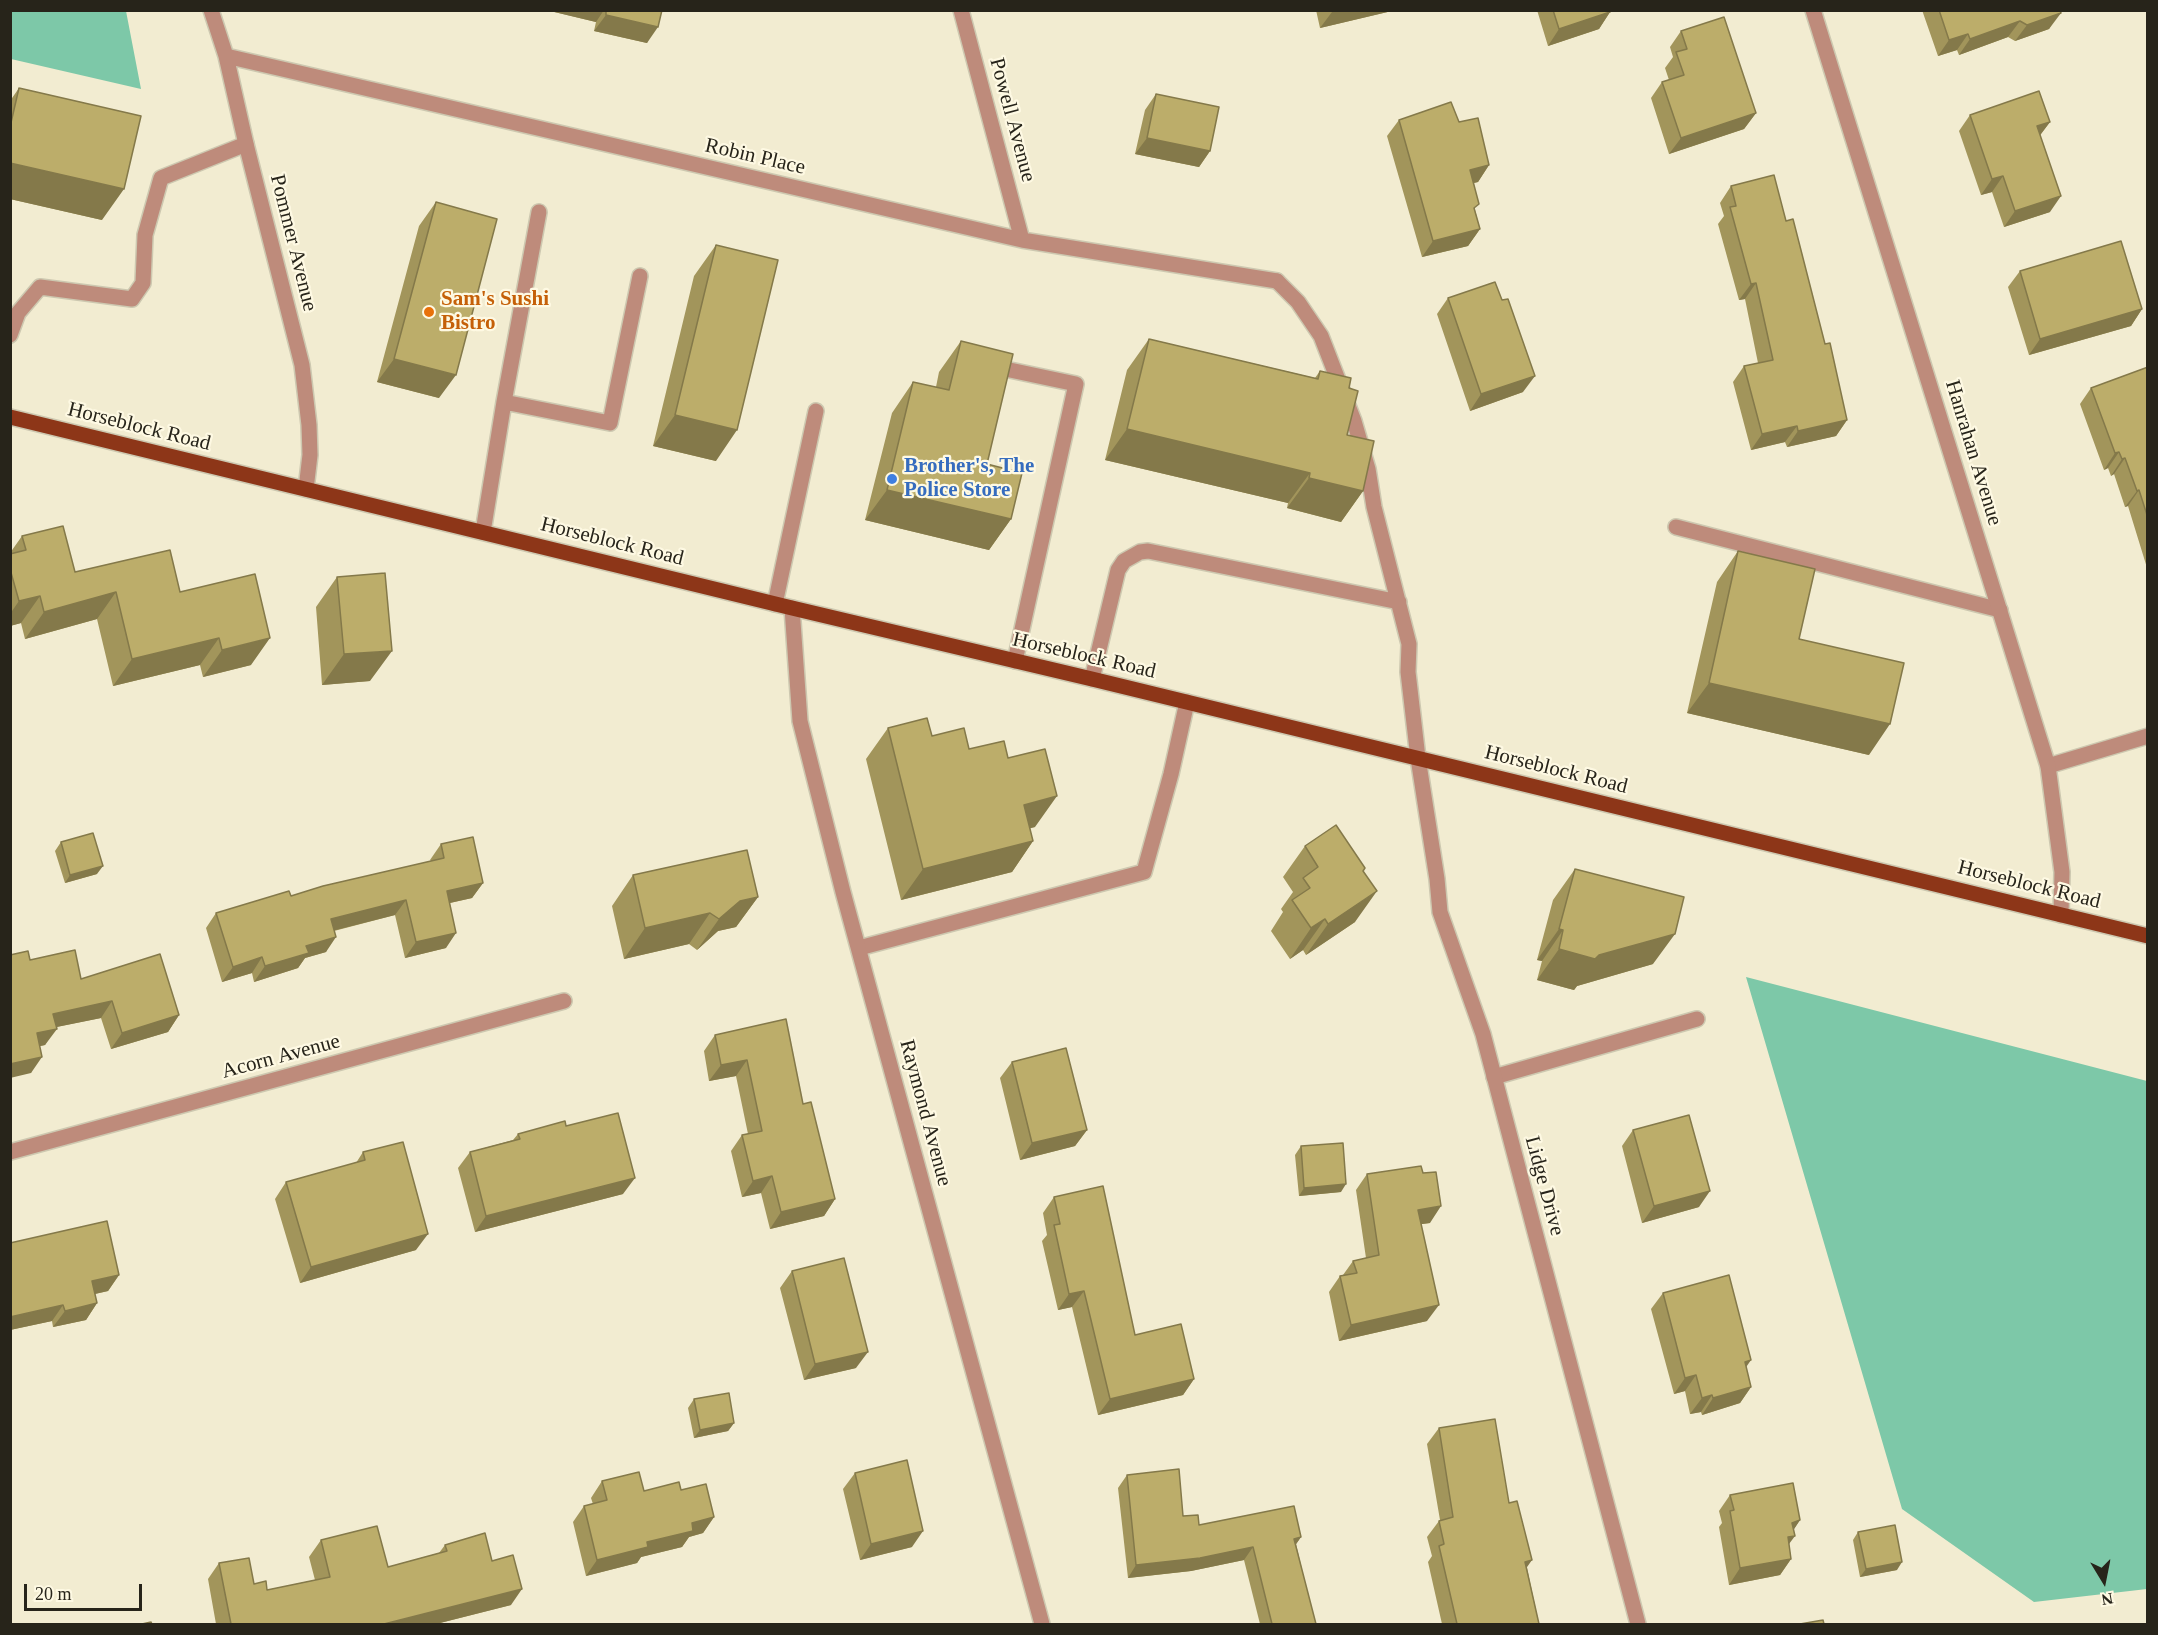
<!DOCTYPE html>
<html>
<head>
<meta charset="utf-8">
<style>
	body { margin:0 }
	#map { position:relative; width:2158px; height:1635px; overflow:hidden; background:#f2ecd1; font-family:Georgia,serif }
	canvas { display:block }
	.frame { position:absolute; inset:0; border:12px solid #27241a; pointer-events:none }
	.north { position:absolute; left:2074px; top:1551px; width:60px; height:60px; -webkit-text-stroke:4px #fef9e3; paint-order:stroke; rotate:170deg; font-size:16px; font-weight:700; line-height:24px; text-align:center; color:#27241a }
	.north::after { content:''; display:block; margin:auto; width:21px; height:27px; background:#27241a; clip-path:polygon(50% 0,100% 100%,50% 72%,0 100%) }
	.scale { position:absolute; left:24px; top:1584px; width:118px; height:27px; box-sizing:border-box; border:3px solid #27241a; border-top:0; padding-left:8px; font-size:18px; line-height:21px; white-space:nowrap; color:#27241a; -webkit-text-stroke:4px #fef9e3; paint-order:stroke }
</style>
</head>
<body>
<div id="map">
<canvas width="2158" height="1635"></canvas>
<div class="frame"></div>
<div class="north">N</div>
<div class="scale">20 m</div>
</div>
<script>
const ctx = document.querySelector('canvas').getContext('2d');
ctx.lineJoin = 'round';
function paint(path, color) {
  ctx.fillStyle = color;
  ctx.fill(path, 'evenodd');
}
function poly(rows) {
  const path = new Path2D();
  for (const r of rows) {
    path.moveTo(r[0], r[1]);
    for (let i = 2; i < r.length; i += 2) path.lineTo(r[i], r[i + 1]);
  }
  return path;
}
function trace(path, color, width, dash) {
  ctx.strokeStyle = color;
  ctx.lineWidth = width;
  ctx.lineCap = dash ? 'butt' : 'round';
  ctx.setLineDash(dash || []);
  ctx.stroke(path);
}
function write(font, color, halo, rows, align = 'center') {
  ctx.font = font + ' Georgia,serif';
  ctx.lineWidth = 4.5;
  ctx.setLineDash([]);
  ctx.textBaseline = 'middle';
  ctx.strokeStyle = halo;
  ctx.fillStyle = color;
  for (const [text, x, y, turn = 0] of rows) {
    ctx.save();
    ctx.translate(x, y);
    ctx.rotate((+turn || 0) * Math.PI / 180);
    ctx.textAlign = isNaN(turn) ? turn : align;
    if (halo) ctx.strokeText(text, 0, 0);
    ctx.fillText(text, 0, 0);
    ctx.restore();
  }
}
const forest = poly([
	[11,10,126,11,141,89,11,59],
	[1746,977,2147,1081,2147,1589,2034,1602,1902,1509]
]);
const service = poly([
	[1277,281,1298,302,1321,336,1354,421,1368,469,1374,507,1409,644,1408,672,1418,758],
	[10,335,18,313,40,287,132,299,143,283,145,235,161,178,246,144],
	[991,366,1076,384,1015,661],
	[504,402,610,423,640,276],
	[1676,527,2000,610],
	[483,532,504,402,539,212],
	[775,604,816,411],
	[1092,679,1118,570,1124,561,1140,552,1148,551,1399,602],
	[2048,766,2148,736],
	[859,948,1144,872,1171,774,1187,702],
	[1494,1077,1697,1019]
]);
const minor = poly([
	[211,10,226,56,246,144,302,365,309,425,310,455,306,489],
	[961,10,1022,240],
	[1813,10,2048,766,2062,872,2061,915],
	[226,56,1022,240,1277,281],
	[792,608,800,721,843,892,1042,1624],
	[1418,758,1437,879,1440,912,1483,1034,1638,1624],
	[10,1152,564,1001]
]);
const primary = poly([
	[10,417,792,608,1092,679,2148,936]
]);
const wall = poly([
	[546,10,662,10,647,43,594,31,596,22],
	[1316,10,1396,10,1320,28],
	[1537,10,1610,10,1610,12,1599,29,1548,46],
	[1922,10,2060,10,2049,29,2015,41,2008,37,1959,55,1957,50,1938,56],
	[1681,31,1756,113,1744,129,1669,154,1651,98,1662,82,1669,80,1665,68,1673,57,1670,47],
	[19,88,102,220,10,199,10,101],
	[1156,94,1210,151,1199,167,1135,154,1145,110],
	[1970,115,2050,122,2040,135,2050,212,2004,227,1992,192,1981,195,1959,131],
	[1399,120,1459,122,1489,165,1478,182,1474,183,1475,210,1480,229,1468,246,1422,257,1387,136],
	[1731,186,1786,221,1825,344,1847,420,1836,436,1787,447,1785,442,1751,450,1733,382,1744,366,1758,363,1745,299,1739,300,1718,224,1724,216,1720,203],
	[436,202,439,398,377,382,419,226],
	[716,245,716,461,653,446,694,276],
	[2020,271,2142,309,2131,326,2029,355,2008,287],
	[1448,298,1502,300,1523,392,1470,411,1437,314],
	[1149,339,1315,378,1320,371,1349,388,1347,435,1363,491,1341,522,1287,508,1288,503,1105,460,1127,370],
	[961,341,987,464,1011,519,989,550,865,520,892,413,913,382,936,387,939,372],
	[2148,367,2148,571,2128,506,2125,507,2114,474,2111,476,2108,468,2104,470,2080,404,2091,388],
	[22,536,75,572,180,592,251,665,203,677,200,665,113,686,97,619,25,639,21,623,10,626,10,553],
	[1738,551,1799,639,1869,755,1687,713,1717,582],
	[337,577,370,681,322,685,316,607],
	[888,728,932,736,969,749,1008,758,1035,827,1030,828,1033,841,1012,872,901,900,866,759],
	[61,842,97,874,65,883,55,851],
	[441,844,483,883,472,898,450,903,446,948,405,958,395,915,334,931,326,952,305,958,298,968,254,982,252,973,222,982,206,928,216,913,291,896,431,861,430,860],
	[1305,846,1363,871,1355,922,1306,955,1303,950,1290,959,1271,931,1283,912,1281,909,1293,892,1283,877],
	[1575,869,1653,964,1577,986,1574,990,1537,980,1542,961,1537,960,1553,900],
	[633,875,758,897,736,927,718,931,697,950,689,944,624,959,612,906],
	[30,960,81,979,179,1015,168,1032,111,1049,101,1018,56,1027,45,1045,40,1046,31,1073],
	[715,1035,803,1104,835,1199,824,1216,770,1229,761,1193,742,1197,731,1151,742,1135,748,1134,736,1076,709,1081,704,1051],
	[1012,1062,1087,1130,1075,1146,1020,1160,1000,1078],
	[566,1126,623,1194,475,1232,458,1168,470,1152,513,1140,518,1134],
	[1633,1130,1699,1207,1642,1223,1622,1146],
	[1301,1146,1341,1192,1299,1196,1295,1155],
	[363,1152,416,1250,300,1283,275,1199,286,1182,356,1163],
	[1367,1174,1430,1223,1421,1224,1427,1321,1339,1341,1329,1292,1340,1276,1343,1275,1353,1261,1366,1258,1356,1190],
	[1054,1197,1135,1335,1194,1379,1183,1395,1098,1415,1072,1307,1058,1310,1042,1241,1047,1235,1043,1213],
	[792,1271,856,1368,804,1380,780,1288],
	[119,1275,108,1291,95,1294,97,1303,86,1320,53,1327,52,1321,10,1330],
	[1663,1293,1746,1367,1751,1387,1740,1403,1702,1415,1701,1412,1690,1414,1685,1391,1674,1394,1651,1309],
	[694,1399,734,1423,728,1431,694,1438,688,1408],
	[1439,1428,1509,1503,1527,1568,1539,1624,1442,1624,1428,1562,1432,1556,1427,1537,1439,1521,1440,1520,1427,1444],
	[855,1473,912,1547,860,1560,843,1489],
	[1127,1475,1183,1516,1199,1525,1301,1537,1296,1544,1315,1624,1260,1624,1244,1560,1191,1571,1128,1578,1118,1488],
	[602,1481,644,1491,681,1490,714,1517,703,1533,689,1537,682,1547,641,1557,637,1563,586,1576,573,1522,584,1506,593,1504,591,1498],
	[1730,1495,1800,1520,1793,1530,1789,1544,1791,1559,1780,1575,1729,1585,1719,1527,1722,1523,1719,1511],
	[1858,1532,1897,1570,1860,1577,1853,1540],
	[321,1540,388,1567,439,1553,445,1545,492,1561,511,1605,436,1624,216,1624,208,1579,219,1563,254,1584,267,1590,315,1580,309,1557]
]);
const shadedWall = poly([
	[546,10,604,10,596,22],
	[1338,10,1396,10,1320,28,1332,12],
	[1610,12,1599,29,1548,46,1559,29],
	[2061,13,2049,29,2015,41,2027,25],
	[606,15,658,27,647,43,594,31],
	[2020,21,2008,37,1959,55,1970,39],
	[1968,34,1957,50,1938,56,1949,40],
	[1756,113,1744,129,1669,154,1681,138],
	[2050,122,2038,138,2037,126],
	[1147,138,1210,151,1199,167,1135,154],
	[10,163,124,189,102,220,10,199],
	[1489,165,1478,182,1459,186,1470,170],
	[2003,176,1992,192,1981,195,1992,179],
	[2061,196,2050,212,2004,227,2015,211],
	[1480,229,1468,246,1422,257,1433,241],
	[1756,283,1745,299,1739,300,1751,284],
	[2142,309,2131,326,2029,355,2040,339],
	[394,359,456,375,439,398,377,382],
	[1535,376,1523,392,1470,411,1481,394],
	[675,415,737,430,716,461,653,446],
	[1847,420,1836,436,1787,447,1798,431],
	[1797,426,1785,442,1751,450,1762,434],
	[1127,429,1310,473,1288,503,1105,460],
	[2119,452,2108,468,2104,470,2115,453],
	[2125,458,2114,474,2111,476,2122,459],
	[1309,478,1363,491,1341,522,1287,508],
	[887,490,1011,519,989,550,865,520],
	[2139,490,2128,506,2125,507,2137,491],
	[116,592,97,619,25,639,44,612],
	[40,596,21,623,10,626,10,614,19,601],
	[219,638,200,665,113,686,132,659],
	[270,638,251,665,203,677,222,650],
	[392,651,370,681,322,685,344,654],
	[1709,683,1890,724,1869,755,1687,713],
	[1057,796,1035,827,1003,835,1024,805],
	[1033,841,1012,872,901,900,923,869],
	[103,866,97,874,65,883,70,875],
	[483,883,472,898,436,906,447,891],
	[1377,891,1355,922,1306,955,1328,924],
	[758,897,736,927,718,931,697,950,719,919,740,901],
	[406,900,395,915,320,934,331,919],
	[710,913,689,944,624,959,645,928],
	[1325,919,1303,950,1290,959,1311,928],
	[1559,929,1563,930,1542,961,1537,960],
	[456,933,446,948,405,958,416,942],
	[1675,934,1653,964,1577,986,1574,990,1537,980,1559,949,1599,955],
	[336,937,326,952,305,958,298,968,254,982,265,966,306,946],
	[262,957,252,973,222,982,233,967],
	[112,1001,101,1018,42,1030,53,1014],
	[179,1015,168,1032,111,1049,122,1033],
	[57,1029,45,1045,26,1049,37,1033],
	[42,1057,31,1073,10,1078,10,1064],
	[747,1060,736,1076,709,1081,721,1065],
	[1087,1130,1075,1146,1020,1160,1032,1143],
	[772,1176,761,1193,742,1197,753,1181],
	[635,1178,623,1194,475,1232,486,1216],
	[1346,1184,1341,1192,1299,1196,1304,1188],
	[1710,1191,1699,1207,1642,1223,1654,1206],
	[835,1199,824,1216,770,1229,781,1212],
	[1441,1206,1430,1223,1407,1226,1418,1210],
	[428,1234,416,1250,300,1283,311,1267],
	[119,1275,108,1291,81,1297,92,1281],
	[1084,1291,1072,1307,1058,1310,1069,1294],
	[97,1303,86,1320,53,1327,65,1311],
	[63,1305,52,1321,10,1330,10,1317],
	[1439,1305,1427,1321,1339,1341,1351,1325],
	[868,1352,856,1368,804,1380,815,1364],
	[1751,1360,1740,1376,1745,1362],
	[1696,1375,1685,1391,1674,1394,1685,1378],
	[1194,1379,1183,1395,1098,1415,1110,1399],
	[1751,1387,1740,1403,1702,1415,1713,1398],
	[1712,1395,1701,1412,1690,1414,1702,1398],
	[734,1423,728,1431,694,1438,700,1430],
	[714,1517,703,1533,689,1537,682,1547,641,1557,637,1563,586,1576,597,1560,647,1542,692,1523],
	[1800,1520,1789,1537,1792,1523],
	[923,1531,912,1547,860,1560,871,1544],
	[1795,1536,1783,1552,1788,1537],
	[1301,1537,1292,1550,1294,1539],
	[1253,1547,1244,1560,1191,1571,1128,1578,1136,1565],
	[1791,1559,1780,1575,1729,1585,1740,1568],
	[1532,1560,1520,1577,1525,1562],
	[1902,1562,1897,1570,1860,1577,1866,1569],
	[522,1589,511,1605,436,1624,384,1624]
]);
const building = poly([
	[606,10,662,10,658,27,606,15,606,10],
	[1553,10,1610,10,1610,12,1559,29,1553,10],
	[1939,10,2060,10,2061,13,2027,25,2020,21,1970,39,1968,34,1949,40,1939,10],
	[1724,17,1756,113,1681,138,1662,82,1684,75,1676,52,1687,49,1681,31,1724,17],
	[19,88,141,116,124,189,10,163,10,127,19,88],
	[2039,91,2050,122,2037,126,2061,196,2015,211,2003,176,1992,179,1970,115,2039,91],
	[1156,94,1219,107,1210,151,1147,138,1156,94],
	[1451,102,1459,122,1478,118,1489,165,1470,170,1479,204,1474,208,1480,229,1433,241,1399,120,1451,102],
	[1774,175,1786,221,1793,219,1825,344,1830,343,1847,420,1798,431,1797,426,1762,434,1744,366,1773,360,1756,283,1751,284,1730,207,1736,206,1731,186,1774,175],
	[436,202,497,219,456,375,394,359,436,202],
	[2121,241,2142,309,2040,339,2020,271,2121,241],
	[716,245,778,260,737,430,675,415,716,245],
	[1495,282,1502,300,1508,299,1535,376,1481,394,1448,298,1495,282],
	[1149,339,1318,379,1320,371,1351,378,1349,388,1358,391,1347,435,1374,441,1363,491,1309,478,1310,473,1127,429,1149,339],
	[961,341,1013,354,987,464,1022,473,1011,519,887,490,913,382,949,390,961,341],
	[2148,367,2148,518,2139,490,2137,491,2125,458,2122,459,2119,452,2115,453,2091,388,2148,367],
	[63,526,75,572,170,550,180,592,255,574,270,638,222,650,219,638,132,659,116,592,44,612,40,596,19,601,10,569,10,554,26,550,22,536,63,526],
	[1738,551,1815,569,1799,639,1904,663,1890,724,1709,683,1738,551],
	[385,573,392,651,344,654,337,577,385,573],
	[927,718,932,736,964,728,969,749,1004,741,1008,758,1045,749,1057,796,1024,805,1033,841,923,869,888,728,927,718],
	[1336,825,1365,868,1363,871,1377,891,1328,924,1325,919,1311,928,1292,900,1310,888,1303,878,1318,867,1305,846,1336,825],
	[93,833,103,866,70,875,61,842,93,833],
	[473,837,483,883,447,891,456,933,416,942,406,900,331,919,336,937,306,946,309,953,265,966,262,957,233,967,216,913,289,891,291,896,323,886,444,858,441,844,473,837],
	[747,850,758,897,740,901,719,919,710,913,645,928,633,875,747,850],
	[1575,869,1684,897,1675,934,1599,955,1595,959,1559,949,1563,930,1559,929,1575,869],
	[75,950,81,979,160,954,179,1015,122,1033,112,1001,53,1014,57,1029,37,1033,42,1057,10,1064,10,955,28,951,30,960,75,950],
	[786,1019,803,1104,811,1102,835,1199,781,1212,772,1176,753,1181,742,1135,762,1131,747,1060,721,1065,715,1035,786,1019],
	[1066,1048,1087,1130,1032,1143,1012,1062,1066,1048],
	[618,1113,635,1178,486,1216,470,1152,520,1139,518,1134,565,1121,566,1126,618,1113],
	[1689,1115,1710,1191,1654,1206,1633,1130,1689,1115],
	[403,1142,428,1234,311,1267,286,1182,365,1160,363,1152,403,1142],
	[1343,1143,1346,1184,1304,1188,1301,1146,1343,1143],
	[1421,1166,1423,1173,1436,1172,1441,1206,1418,1210,1439,1305,1351,1325,1340,1276,1357,1273,1353,1261,1379,1255,1367,1174,1421,1166],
	[1103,1186,1135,1335,1181,1324,1194,1379,1110,1399,1084,1291,1069,1294,1054,1225,1060,1224,1054,1197,1103,1186],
	[107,1221,119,1275,92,1281,97,1303,65,1311,63,1305,10,1317,10,1243,107,1221],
	[844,1258,868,1352,815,1364,792,1271,844,1258],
	[1729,1275,1751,1360,1745,1362,1751,1387,1713,1398,1712,1395,1702,1398,1696,1375,1685,1378,1663,1293,1729,1275],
	[729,1393,734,1423,700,1430,694,1399,729,1393],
	[1495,1419,1509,1503,1517,1501,1532,1560,1525,1562,1539,1624,1457,1624,1439,1546,1444,1544,1439,1521,1453,1517,1439,1428,1495,1419],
	[907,1460,923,1531,871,1544,855,1473,907,1460],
	[1179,1469,1183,1516,1198,1515,1199,1525,1294,1506,1301,1537,1294,1539,1316,1624,1272,1624,1253,1547,1200,1558,1136,1565,1127,1475,1179,1469],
	[639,1472,644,1491,679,1482,681,1490,706,1484,714,1517,692,1523,693,1531,647,1542,648,1547,597,1560,584,1506,607,1500,602,1481,639,1472],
	[1793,1483,1800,1520,1792,1523,1795,1536,1788,1537,1791,1559,1740,1568,1730,1511,1734,1510,1730,1495,1793,1483],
	[1895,1525,1902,1562,1866,1569,1858,1532,1895,1525],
	[377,1526,388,1567,447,1551,445,1545,485,1533,492,1561,513,1555,522,1589,384,1624,231,1624,219,1563,249,1558,254,1584,266,1581,267,1590,330,1577,321,1540,377,1526],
	[1823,1620,1824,1624,1800,1624,1823,1620],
	[151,1622,152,1624,142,1624,151,1622]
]);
const markers = [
	[429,312,6,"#e8710a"],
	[892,479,6,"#3f7fe0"]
];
const streetNames = [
	["Powell Avenue",1012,120,75],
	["Robin Place",755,157,13],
	["Pommer Avenue",293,243,76],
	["Horseblock Road",139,427,14],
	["Hanrahan Avenue",1973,453,73],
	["Horseblock Road",612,542,14],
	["Horseblock Road",1084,656,13],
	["Horseblock Road",1556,770,14],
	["Horseblock Road",2029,885,14],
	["Acorn Avenue",281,1057,-15],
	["Raymond Avenue",925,1113,75],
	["Lidge Drive",1544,1186,75]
];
const foodNames = [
	["Sam's Sushi",441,300],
	["Bistro",441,324]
];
const shopNames = [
	["Brother's, The",904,467],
	["Police Store",904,491]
];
paint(forest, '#7dc8a8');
trace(service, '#cdc8b0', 18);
trace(minor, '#cdc8b0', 18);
trace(primary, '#cdc8b0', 18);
trace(service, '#be8b7b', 15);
trace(minor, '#be8b7b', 15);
trace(primary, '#8d3618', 15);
paint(wall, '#a2955b');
paint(shadedWall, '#84794a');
paint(building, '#bcad6a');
trace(building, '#84794a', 1.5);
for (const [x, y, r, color] of markers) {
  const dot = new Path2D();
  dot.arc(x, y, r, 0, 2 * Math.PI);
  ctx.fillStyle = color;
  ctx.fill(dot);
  trace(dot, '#fef9e3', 2);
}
write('21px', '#27241a', '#fef9e3', streetNames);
write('bold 21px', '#c56008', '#fef9e3', foodNames, 'left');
write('bold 21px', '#366cbe', '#fef9e3', shopNames, 'left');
</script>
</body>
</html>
